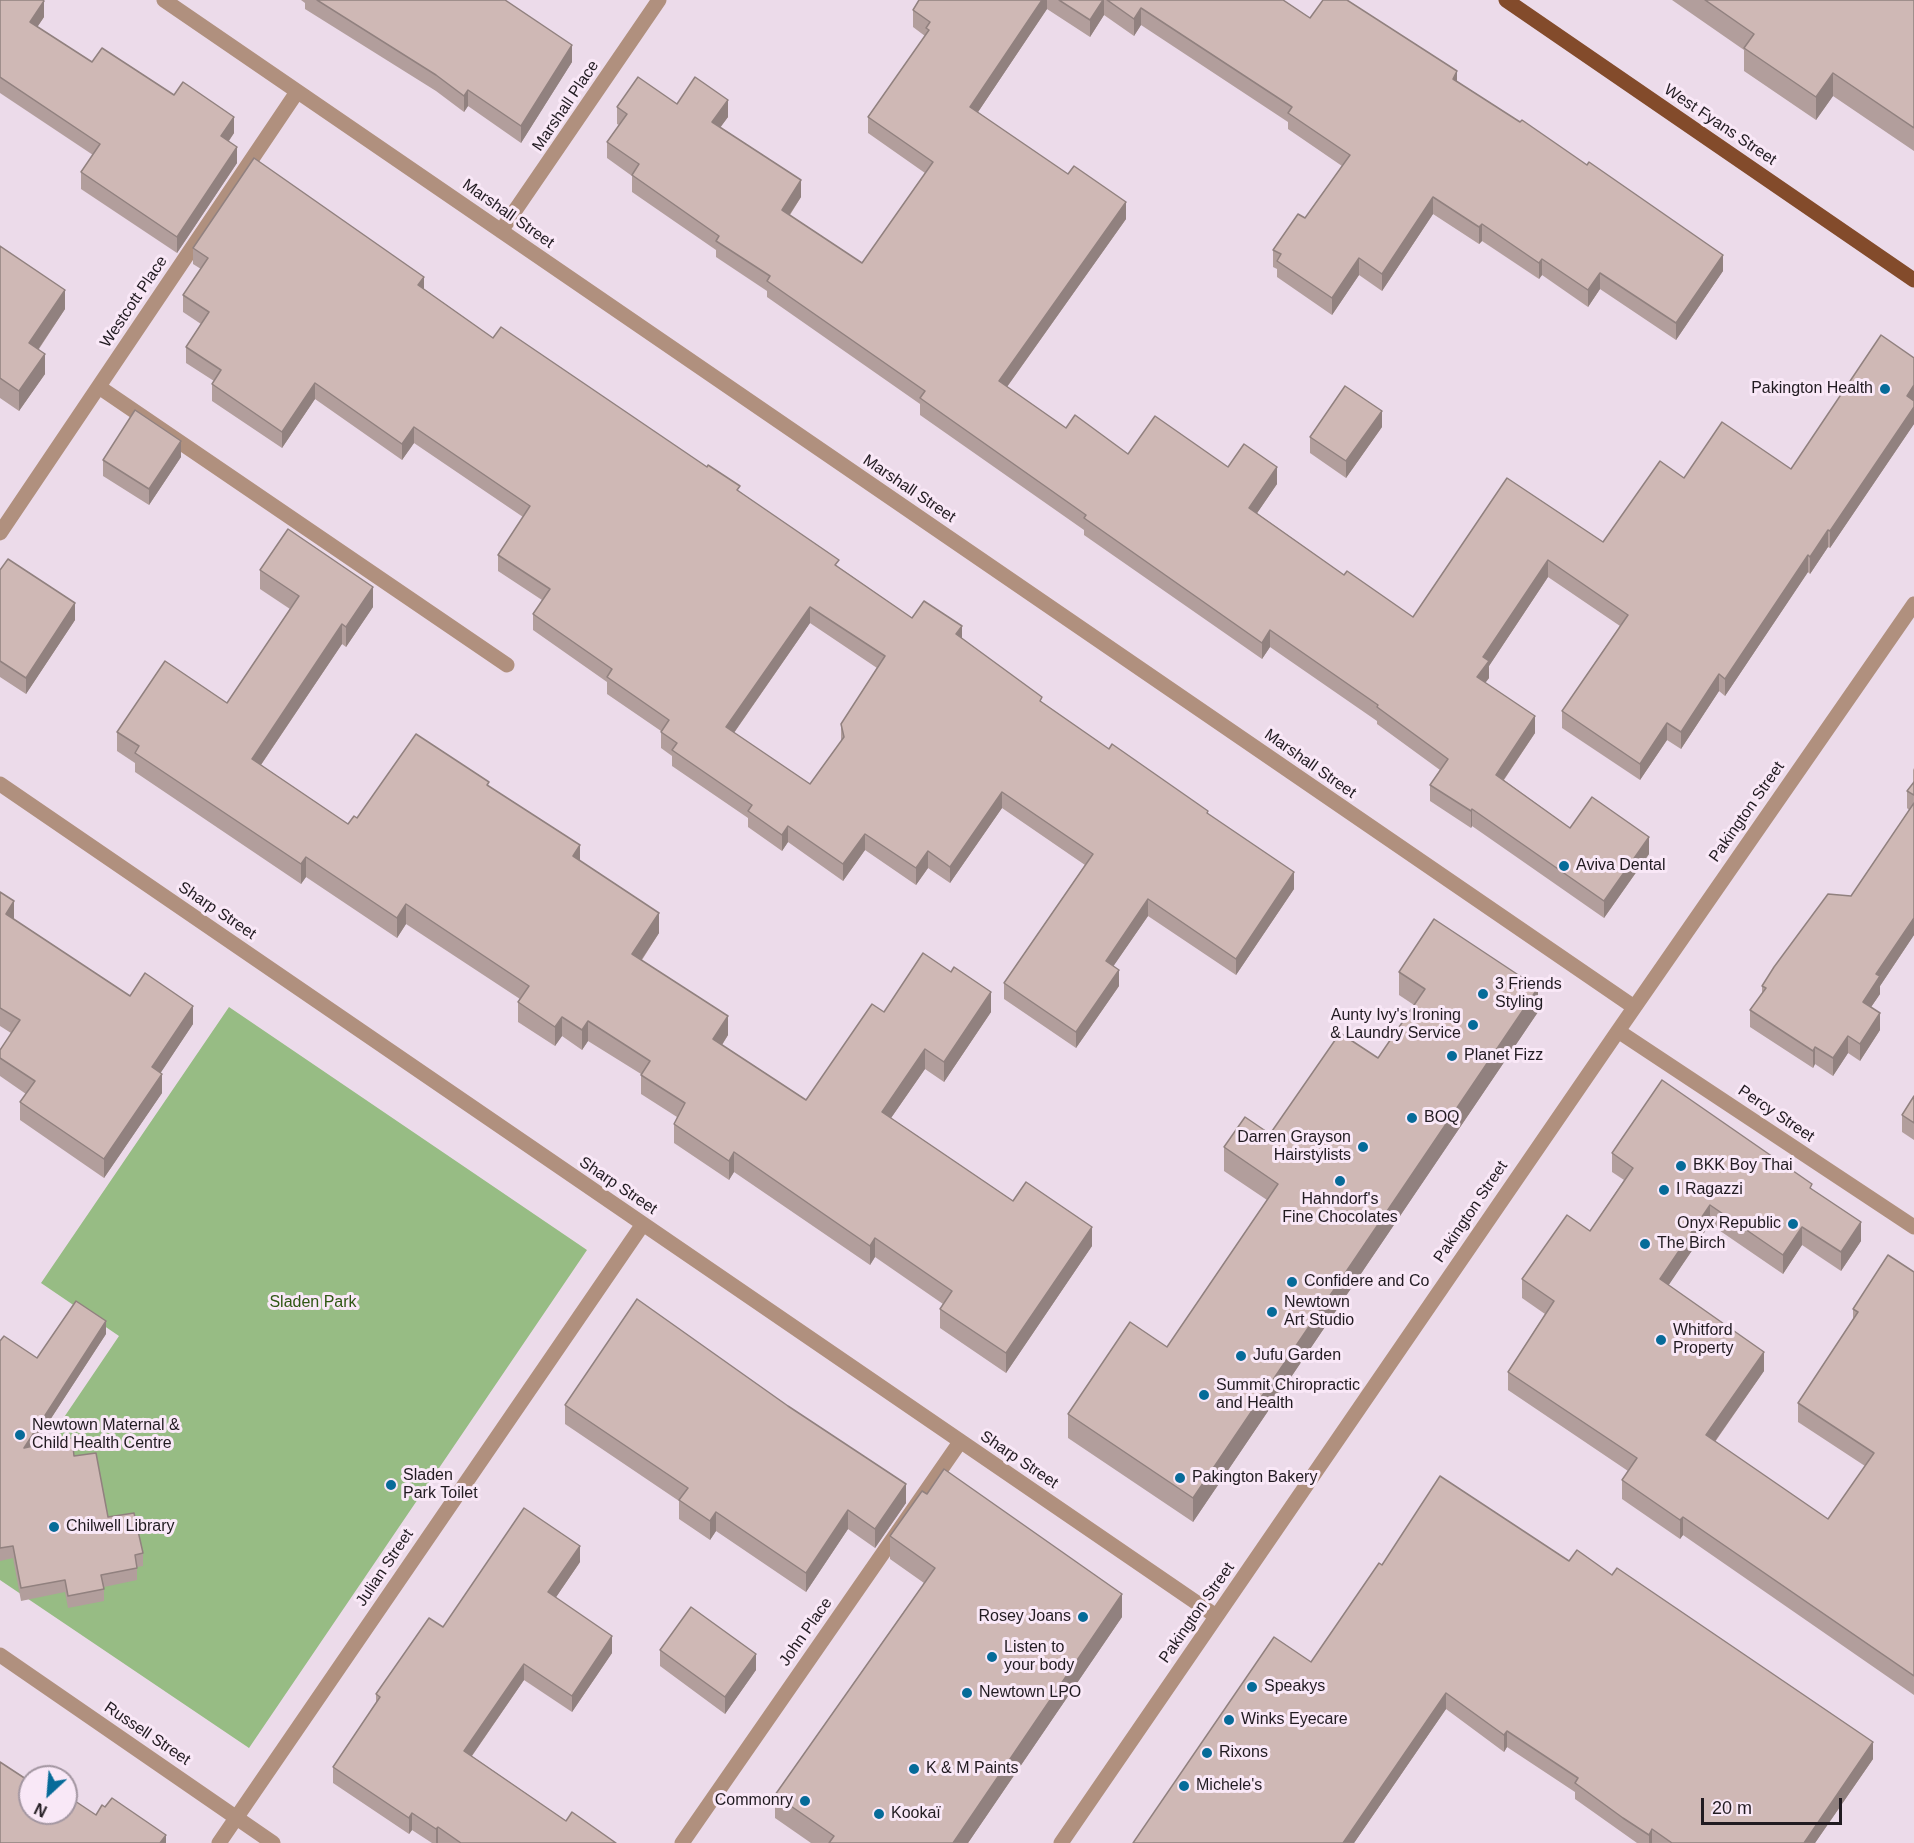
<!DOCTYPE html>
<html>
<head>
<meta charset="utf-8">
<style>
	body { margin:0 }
	#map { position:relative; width:1914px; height:1843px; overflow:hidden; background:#ecdbea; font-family:Arial,sans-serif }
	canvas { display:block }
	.north { position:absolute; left:18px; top:1765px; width:60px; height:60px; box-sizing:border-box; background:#f9e8f7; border:2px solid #a396a1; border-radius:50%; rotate:206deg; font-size:16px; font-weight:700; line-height:24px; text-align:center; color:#211b21 }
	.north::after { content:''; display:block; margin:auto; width:21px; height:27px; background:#066b99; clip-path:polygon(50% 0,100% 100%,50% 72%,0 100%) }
	.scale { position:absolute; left:1701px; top:1798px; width:141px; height:27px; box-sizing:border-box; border:3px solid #211b21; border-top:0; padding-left:8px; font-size:18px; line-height:21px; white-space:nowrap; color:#211b21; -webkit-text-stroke:4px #f9e8f7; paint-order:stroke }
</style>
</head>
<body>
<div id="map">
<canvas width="1914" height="1843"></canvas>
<div class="north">N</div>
<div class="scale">20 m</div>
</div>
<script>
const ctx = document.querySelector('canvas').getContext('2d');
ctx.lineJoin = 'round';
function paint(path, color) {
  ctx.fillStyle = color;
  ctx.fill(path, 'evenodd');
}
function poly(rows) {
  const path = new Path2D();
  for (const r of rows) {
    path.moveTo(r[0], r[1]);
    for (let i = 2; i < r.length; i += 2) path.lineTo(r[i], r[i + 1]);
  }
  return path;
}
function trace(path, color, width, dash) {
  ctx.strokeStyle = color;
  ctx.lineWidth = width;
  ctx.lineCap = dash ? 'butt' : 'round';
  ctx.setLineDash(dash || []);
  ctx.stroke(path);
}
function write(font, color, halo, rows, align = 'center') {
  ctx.font = font + ' Arial,sans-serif';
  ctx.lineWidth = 6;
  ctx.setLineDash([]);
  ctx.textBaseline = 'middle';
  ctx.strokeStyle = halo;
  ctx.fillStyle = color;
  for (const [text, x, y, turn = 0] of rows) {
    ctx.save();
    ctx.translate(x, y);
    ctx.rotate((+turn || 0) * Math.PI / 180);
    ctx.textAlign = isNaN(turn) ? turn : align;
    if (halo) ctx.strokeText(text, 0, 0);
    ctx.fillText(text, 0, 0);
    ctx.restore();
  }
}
const green = poly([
	[229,1007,587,1250,249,1748,0,1580,0,1512,119,1336,41,1283]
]);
const minor = poly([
	[164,0,1634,1007],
	[501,231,659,0],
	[99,387,507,665],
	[0,533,297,92],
	[0,784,1216,1616],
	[1618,1031,1914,1227],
	[0,1655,273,1843],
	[219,1843,643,1224],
	[682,1843,960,1442],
	[1061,1843,1618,1031,1914,604]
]);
const major = poly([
	[1506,0,1914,280]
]);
const wall = poly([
	[0,0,44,17,37,27,92,62,174,95,234,133,229,141,237,163,177,253,81,189,81,172,93,155,0,93],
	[301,0,505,0,572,62,521,143,468,106,464,112,436,91,305,9,305,3],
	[919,0,1283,0,1310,18,1457,81,1723,271,1676,340,1600,289,1588,307,1542,275,1539,279,1482,241,1479,244,1433,214,1382,291,1359,275,1332,315,1277,277,1277,269,1273,267,1273,250,1305,218,1342,166,1288,129,1288,122,1141,25,1134,36,1104,15,1090,37,1047,9,978,112,1126,219,1007,387,1066,428,1128,454,1228,467,1277,484,1257,513,1344,575,1413,617,1507,478,1603,542,1684,478,1791,469,1914,358,1914,424,1830,548,1828,547,1810,574,1808,572,1725,696,1719,691,1681,749,1667,740,1640,780,1562,728,1562,711,1620,626,1548,577,1489,666,1489,678,1485,682,1535,733,1504,780,1570,828,1649,854,1604,918,1472,826,1471,828,1430,801,1430,785,1440,770,1377,724,1377,721,1270,647,1262,659,1084,535,1084,530,920,415,920,404,767,297,767,291,716,257,716,250,632,192,632,176,607,158,607,142,619,125,617,124,617,107,677,104,728,117,720,127,801,197,790,215,862,263,925,173,868,133,868,117,925,36,913,27,913,10],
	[1672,0,1914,0,1914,151,1833,96,1816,120,1744,71,1744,50],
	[0,246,65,309,39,349,45,374,19,411,0,398],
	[193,248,424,289,493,338,740,492,839,567,912,618,962,638,1042,702,1109,749,1208,814,1294,889,1236,975,1148,916,1113,966,1119,986,1076,1048,1004,999,1004,983,1085,865,1002,808,950,883,928,868,916,885,865,850,843,881,788,842,782,851,748,827,748,818,672,766,672,756,661,748,661,731,607,694,607,682,533,630,533,614,542,600,498,571,498,555,523,517,414,443,402,460,315,399,282,448,212,401,212,384,214,381,186,363,186,347,201,324,183,312,183,295,201,269,193,264],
	[810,623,877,668,841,724,841,741,810,784,734,733],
	[1382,427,1346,478,1310,453,1310,437],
	[181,457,149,505,103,476,103,460],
	[0,570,75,620,26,694,0,677],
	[260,570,373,607,346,647,342,644,261,765,348,824,357,818,489,786,580,861,659,933,642,960,728,1035,722,1045,806,1100,884,1012,991,1012,944,1082,925,1069,891,1118,1013,1201,1092,1246,1006,1373,940,1328,940,1309,943,1304,875,1257,870,1265,734,1172,729,1180,674,1143,674,1124,677,1117,641,1094,641,1074,588,1041,582,1050,562,1036,555,1046,518,1022,518,1002,520,999,406,924,397,938,306,877,301,884,135,772,135,763,117,751,117,732,227,703,290,609,260,589],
	[1914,768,1914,935,1880,986,1880,994,1871,1007,1880,1030,1860,1061,1848,1053,1833,1076,1815,1064,1813,1068,1750,1027,1750,1010,1762,993,1762,986,1851,896,1909,810,1907,808,1907,791,1913,783,1913,770],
	[0,892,14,920,130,996,193,1024,160,1073,162,1093,104,1178,20,1120,20,1102,26,1094,0,1076,0,1050,11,1033,0,1026],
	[1399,972,1538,1012,1193,1522,1068,1438,1068,1414,1167,1347,1267,1200,1224,1171,1224,1147,1270,1134,1378,1058,1414,1005,1399,995],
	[1914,1096,1914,1140,1902,1132,1902,1115],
	[1612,1153,1812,1189,1861,1241,1841,1271,1802,1245,1783,1274,1710,1224,1668,1285,1764,1371,1715,1442,1828,1519,1865,1466,1798,1422,1798,1403,1853,1320,1853,1309,1914,1272,1914,1695,1683,1535,1680,1539,1622,1499,1622,1480,1628,1471,1508,1390,1508,1372,1545,1314,1522,1298,1522,1279,1590,1231,1624,1180,1612,1172],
	[106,1334,33,1446,74,1456,108,1517,143,1553,143,1566,137,1567,137,1580,104,1587,104,1601,68,1608,65,1592,21,1601,13,1558,0,1561,0,1341,37,1358],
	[565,1405,906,1503,875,1548,848,1529,806,1592,716,1531,710,1540,679,1519,679,1501,565,1424],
	[890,1536,1122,1617,968,1843,811,1843,775,1818,775,1795,924,1583,890,1559],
	[1569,1561,1873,1759,1815,1843,1637,1843,1575,1799,1575,1792,1507,1747,1504,1752,1446,1709,1354,1843,1133,1843,1311,1662,1382,1565],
	[580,1562,556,1597,612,1653,572,1712,524,1680,472,1756,566,1821,616,1843,432,1843,412,1830,409,1834,333,1783,333,1767,376,1703,376,1694,443,1627],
	[660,1650,756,1670,725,1714,660,1666]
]);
const shadedWall = poly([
	[1042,0,1047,0,1047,9,970,124,970,107],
	[1103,0,1104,0,1104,15,1090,37,1090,20],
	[44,1,44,17,30,38,30,22],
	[1141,8,1141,25,1134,36,1134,19],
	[572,45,572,62,521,143,521,126],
	[1457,71,1457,88,1453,79],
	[1833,73,1833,96,1816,120,1816,97],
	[468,90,468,106,464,112,464,96],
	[728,100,728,117,712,139,712,122],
	[234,117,234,133,221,152,221,136],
	[237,147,237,163,177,253,177,237],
	[801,180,801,197,782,226,782,210],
	[1433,197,1433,214,1382,291,1382,274],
	[1126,202,1126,219,999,398,999,381],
	[1482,224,1482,241,1479,244,1479,227],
	[1723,255,1723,271,1676,340,1676,323],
	[1359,258,1359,275,1332,315,1332,298],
	[1542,259,1542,275,1539,279,1539,263],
	[1600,273,1600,289,1588,307,1588,290],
	[424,277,424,293,418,285],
	[65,290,65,309,29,363,29,343],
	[45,354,45,374,19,411,19,391],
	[315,383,315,399,282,448,282,432],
	[1914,385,1914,402,1907,396],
	[1914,407,1914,424,1830,548,1830,531],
	[1382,411,1382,427,1346,478,1346,461],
	[414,427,414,443,402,460,402,444],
	[181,441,181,457,149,505,149,489],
	[1277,467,1277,484,1249,525,1249,508],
	[1828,530,1828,547,1810,574,1810,557],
	[1808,555,1808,572,1725,696,1725,679],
	[1548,560,1548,577,1489,666,1489,678,1477,694,1477,677,1483,657],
	[373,587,373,607,346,647,346,627],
	[75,603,75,620,26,694,26,678],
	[810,607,810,623,726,744,726,727],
	[342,624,342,644,252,778,252,759],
	[962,626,962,643,956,634],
	[1270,630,1270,647,1262,659,1262,643],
	[1719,674,1719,691,1681,749,1681,732],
	[1535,716,1535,733,1496,791,1496,775],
	[1667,723,1667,740,1640,780,1640,764],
	[1002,792,1002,808,950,883,950,867],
	[1472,809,1472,826,1471,828,1471,811],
	[788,826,788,842,782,851,782,835],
	[865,834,865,850,843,881,843,864],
	[1649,837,1649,854,1604,918,1604,901],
	[580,845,580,865,573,856],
	[928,851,928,868,916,885,916,868],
	[306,857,306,877,301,884,301,864],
	[1294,872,1294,889,1236,975,1236,959],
	[1148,899,1148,916,1106,977,1106,961],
	[14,901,14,919,6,933,6,914],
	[406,904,406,924,397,938,397,918],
	[659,913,659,933,632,974,632,954],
	[1914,918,1914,935,1880,986,1880,994,1863,1019,1863,1002,1876,974],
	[1119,970,1119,986,1076,1048,1076,1032],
	[1538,988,1538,1012,1193,1522,1193,1498],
	[991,992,991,1012,944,1082,944,1062],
	[193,1006,193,1024,152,1086,152,1067],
	[1880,1013,1880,1030,1860,1061,1860,1044],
	[728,1016,728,1035,713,1059,713,1039],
	[562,1017,562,1036,555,1046,555,1027],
	[588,1021,588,1041,582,1050,582,1030],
	[1848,1036,1848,1053,1833,1076,1833,1058],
	[1815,1047,1815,1064,1813,1068,1813,1051],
	[925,1049,925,1069,882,1131,882,1112],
	[162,1074,162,1093,104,1178,104,1159],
	[734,1152,734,1172,729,1180,729,1161],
	[1710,1205,1710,1224,1660,1298,1660,1279],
	[1861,1222,1861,1241,1841,1271,1841,1252],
	[1092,1227,1092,1246,1006,1373,1006,1353],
	[1802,1227,1802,1245,1783,1274,1783,1255],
	[875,1238,875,1257,870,1265,870,1246],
	[106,1321,106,1334,24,1460,24,1448],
	[1764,1352,1764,1371,1706,1454,1706,1435],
	[906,1484,906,1503,875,1548,875,1529],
	[848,1510,848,1529,806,1592,806,1573],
	[716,1512,716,1531,710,1540,710,1521],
	[1683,1517,1683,1535,1680,1539,1680,1520],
	[580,1546,580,1562,548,1609,548,1592],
	[1122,1594,1122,1617,968,1843,953,1843],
	[612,1636,612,1653,572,1712,572,1696],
	[756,1654,756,1670,725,1714,725,1697],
	[524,1664,524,1680,464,1767,464,1751],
	[1446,1693,1446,1709,1354,1843,1343,1843],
	[1507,1731,1507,1747,1504,1752,1504,1735],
	[1873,1742,1873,1759,1815,1843,1804,1843],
	[412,1813,412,1830,409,1834,409,1818],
	[438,1827,438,1843,436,1843,436,1829],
	[1652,1829,1652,1843,1649,1843,1649,1835],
	[166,1835,166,1843,160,1843]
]);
const building = poly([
	[0,0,43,0,44,1,30,22,92,62,102,48,174,95,183,82,234,117,221,136,237,147,177,237,81,172,100,144,0,77,0,0],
	[317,0,505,0,572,45,521,126,468,90,464,96,436,75,317,0],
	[919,0,1042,0,970,107,1068,174,1074,166,1126,202,999,381,1066,428,1075,415,1128,454,1155,416,1228,467,1244,444,1277,467,1249,508,1344,575,1347,571,1413,617,1507,478,1603,542,1660,461,1684,478,1722,422,1791,469,1881,335,1914,358,1914,385,1907,396,1914,401,1914,407,1830,531,1828,530,1810,557,1808,555,1725,679,1719,674,1681,732,1667,723,1640,764,1562,711,1628,615,1548,560,1483,657,1489,661,1477,677,1535,716,1496,775,1570,828,1592,797,1649,837,1604,901,1472,809,1471,811,1430,785,1448,759,1377,707,1378,705,1270,630,1262,643,1084,518,1086,515,920,398,925,391,767,281,770,276,716,241,719,236,632,175,639,164,607,142,627,114,617,107,638,77,677,104,695,77,728,100,712,122,801,180,782,210,862,263,933,162,868,117,929,30,926,28,930,22,913,10,919,0],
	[1059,0,1103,0,1090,20,1059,0],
	[1107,0,1283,0,1310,18,1323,0,1347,0,1457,71,1453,79,1520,122,1522,120,1587,165,1589,162,1723,255,1676,323,1600,273,1588,290,1542,259,1539,263,1482,224,1479,227,1433,197,1382,274,1359,258,1332,298,1277,261,1281,254,1273,250,1298,214,1305,218,1350,155,1288,113,1292,107,1141,8,1134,19,1107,0],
	[1705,0,1914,0,1914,128,1833,73,1816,97,1744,48,1754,34,1705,0],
	[254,158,424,277,418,285,493,338,501,327,707,467,708,465,740,486,737,490,839,560,835,565,912,618,924,601,962,626,956,634,1042,697,1040,701,1109,749,1112,744,1208,811,1207,813,1294,872,1236,959,1148,899,1106,961,1119,970,1076,1032,1004,983,1093,854,1002,792,950,867,928,851,916,868,865,834,843,864,788,826,782,835,748,811,752,805,672,750,677,743,661,732,669,720,607,677,612,669,533,614,550,589,498,555,530,506,414,427,402,444,315,383,282,432,212,384,221,370,186,347,209,312,183,295,208,258,193,248,254,158],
	[810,607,885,656,841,724,844,737,810,784,726,727,810,607],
	[0,246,65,290,29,343,45,354,19,391,0,378,0,246],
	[1345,386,1382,411,1346,461,1310,437,1345,386],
	[135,410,181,441,149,489,103,460,135,410],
	[288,529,373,587,346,627,342,624,252,759,348,824,354,816,357,818,416,734,489,782,487,785,580,845,573,856,659,913,632,954,728,1016,713,1039,806,1100,872,1004,884,1012,923,953,951,972,954,967,991,992,944,1062,925,1049,882,1112,1013,1201,1026,1182,1092,1227,1006,1353,940,1309,952,1291,875,1238,870,1246,734,1152,729,1161,674,1124,685,1103,641,1075,650,1061,588,1021,582,1030,562,1017,555,1027,518,1002,529,986,406,904,397,918,306,857,301,864,135,753,139,746,117,732,165,661,227,703,299,596,260,570,288,529],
	[8,559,75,603,26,678,0,661,0,570,8,559],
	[1914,782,1914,795,1907,791,1914,782],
	[1914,803,1914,918,1876,974,1880,976,1863,1002,1880,1013,1860,1044,1848,1036,1833,1058,1815,1047,1813,1051,1750,1010,1766,988,1762,986,1774,967,1828,894,1851,896,1914,803],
	[0,892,14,901,6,914,130,996,145,973,193,1006,152,1067,162,1074,104,1159,20,1102,35,1081,0,1058,0,1050,20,1020,0,1008,0,892],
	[1434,919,1538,988,1193,1498,1068,1414,1130,1322,1167,1347,1278,1184,1224,1147,1245,1117,1270,1134,1340,1033,1378,1058,1425,989,1399,972,1434,919],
	[1662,1080,1812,1184,1810,1188,1861,1222,1841,1252,1802,1227,1783,1255,1710,1205,1660,1279,1764,1352,1706,1435,1828,1519,1874,1453,1798,1403,1858,1312,1853,1309,1888,1255,1914,1272,1914,1676,1683,1517,1680,1520,1622,1480,1637,1458,1508,1372,1554,1301,1522,1279,1567,1215,1590,1231,1633,1168,1612,1153,1662,1080],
	[1914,1096,1914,1123,1902,1115,1914,1096],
	[637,1299,788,1406,906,1484,875,1529,848,1510,806,1573,716,1512,710,1521,679,1500,688,1488,565,1405,637,1299],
	[76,1301,106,1321,24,1448,72,1438,74,1456,96,1453,108,1517,134,1513,143,1553,135,1555,137,1568,101,1575,104,1589,68,1596,65,1580,21,1588,13,1546,0,1548,0,1341,4,1336,37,1358,76,1301],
	[944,1469,1122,1594,953,1843,829,1843,834,1836,775,1795,935,1568,890,1536,922,1491,927,1494,944,1469],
	[1440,1476,1569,1561,1577,1550,1612,1575,1617,1568,1873,1742,1804,1843,1672,1843,1652,1829,1649,1835,1623,1818,1575,1783,1578,1778,1507,1731,1504,1735,1446,1693,1343,1843,1133,1843,1274,1637,1311,1662,1379,1563,1382,1565,1440,1476],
	[524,1508,580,1546,548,1592,612,1636,572,1696,524,1664,464,1751,566,1821,572,1812,616,1843,461,1843,438,1827,436,1829,412,1813,409,1818,333,1767,380,1697,376,1694,429,1618,443,1627,524,1508],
	[691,1607,756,1654,725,1697,660,1650,691,1607],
	[0,1762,29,1781,30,1780,30,1813,66,1813,66,1795,96,1815,102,1805,105,1807,112,1798,166,1835,160,1843,0,1843,0,1762]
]);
const markers = [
	[1885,389,6,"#066b99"],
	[1564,866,6,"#066b99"],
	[1483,994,6,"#066b99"],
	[1473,1025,6,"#066b99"],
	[1452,1056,6,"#066b99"],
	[1412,1118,6,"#066b99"],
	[1363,1147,6,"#066b99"],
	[1681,1166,6,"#066b99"],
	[1340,1181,6,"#066b99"],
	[1664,1190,6,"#066b99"],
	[1793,1224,6,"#066b99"],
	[1645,1244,6,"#066b99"],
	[1292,1282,6,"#066b99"],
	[1272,1312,6,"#066b99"],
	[1661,1340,6,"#066b99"],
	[1241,1356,6,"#066b99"],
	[1204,1395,6,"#066b99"],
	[20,1435,6,"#066b99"],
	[1180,1478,6,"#066b99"],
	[391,1485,6,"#066b99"],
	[54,1527,6,"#066b99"],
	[1083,1617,6,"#066b99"],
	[992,1657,6,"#066b99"],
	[1252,1687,6,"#066b99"],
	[967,1693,6,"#066b99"],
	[1229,1720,6,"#066b99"],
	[1207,1753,6,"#066b99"],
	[914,1769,6,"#066b99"],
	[1184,1786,6,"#066b99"],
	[805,1801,6,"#066b99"],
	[879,1814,6,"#066b99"]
];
const streetNames = [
	["Marshall Place",566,106,-56],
	["West Fyans Street",1720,125,34],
	["Marshall Street",508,214,35],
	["Westcott Place",134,302,-56],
	["Marshall Street",909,489,34],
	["Marshall Street",1310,764,35],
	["Pakington Street",1747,812,-55],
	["Sharp Street",217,911,34],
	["Percy Street",1776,1114,34],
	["Sharp Street",618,1186,34],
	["Pakington Street",1471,1212,-56],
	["Sharp Street",1019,1460,34],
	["Julian Street",385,1568,-56],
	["Pakington Street",1197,1613,-55],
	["John Place",806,1632,-55],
	["Russell Street",147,1734,34]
];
const poiNames = [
	["Pakington Health",1873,389,"right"],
	["Aviva Dental",1576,866],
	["3 Friends",1495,985],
	["Styling",1495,1003],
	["Aunty Ivy's Ironing",1461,1016,"right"],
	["& Laundry Service",1461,1034,"right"],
	["Planet Fizz",1464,1056],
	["BOQ",1424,1118],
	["Darren Grayson",1351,1138,"right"],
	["Hairstylists",1351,1156,"right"],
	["BKK Boy Thai",1693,1166],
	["I Ragazzi",1676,1190],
	["Hahndorf's",1340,1200,"center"],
	["Fine Chocolates",1340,1218,"center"],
	["Onyx Republic",1781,1224,"right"],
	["The Birch",1657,1244],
	["Confidere and Co",1304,1282],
	["Newtown",1284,1303],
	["Art Studio",1284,1321],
	["Whitford",1673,1331],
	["Property",1673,1349],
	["Jufu Garden",1253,1356],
	["Summit Chiropractic",1216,1386],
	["and Health",1216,1404],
	["Newtown Maternal &",32,1426],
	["Child Health Centre",32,1444],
	["Sladen",403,1476],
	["Park Toilet",403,1494],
	["Pakington Bakery",1192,1478],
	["Chilwell Library",66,1527],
	["Rosey Joans",1071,1617,"right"],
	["Listen to",1004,1648],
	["your body",1004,1666],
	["Speakys",1264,1687],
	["Newtown LPO",979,1693],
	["Winks Eyecare",1241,1720],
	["Rixons",1219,1753],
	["K & M Paints",926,1769],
	["Michele's",1196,1786],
	["Commonry",793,1801,"right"],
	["Kookaï",891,1814]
];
const parkNames = [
	["Sladen Park",313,1303]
];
paint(green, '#97bc84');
trace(minor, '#b0907e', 15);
trace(major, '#834b2b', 15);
paint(wall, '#b29e9c');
paint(shadedWall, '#91817f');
paint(building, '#cfb8b5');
trace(building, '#91817f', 1.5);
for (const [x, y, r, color] of markers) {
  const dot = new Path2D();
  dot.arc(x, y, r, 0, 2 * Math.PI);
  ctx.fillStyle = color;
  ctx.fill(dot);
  trace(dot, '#f9e8f7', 2);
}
write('16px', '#211b21', '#f9e8f7', streetNames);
write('16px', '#211b21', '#f9e8f7', poiNames, 'left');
write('16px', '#2e5713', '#f9e8f7', parkNames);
</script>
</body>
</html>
